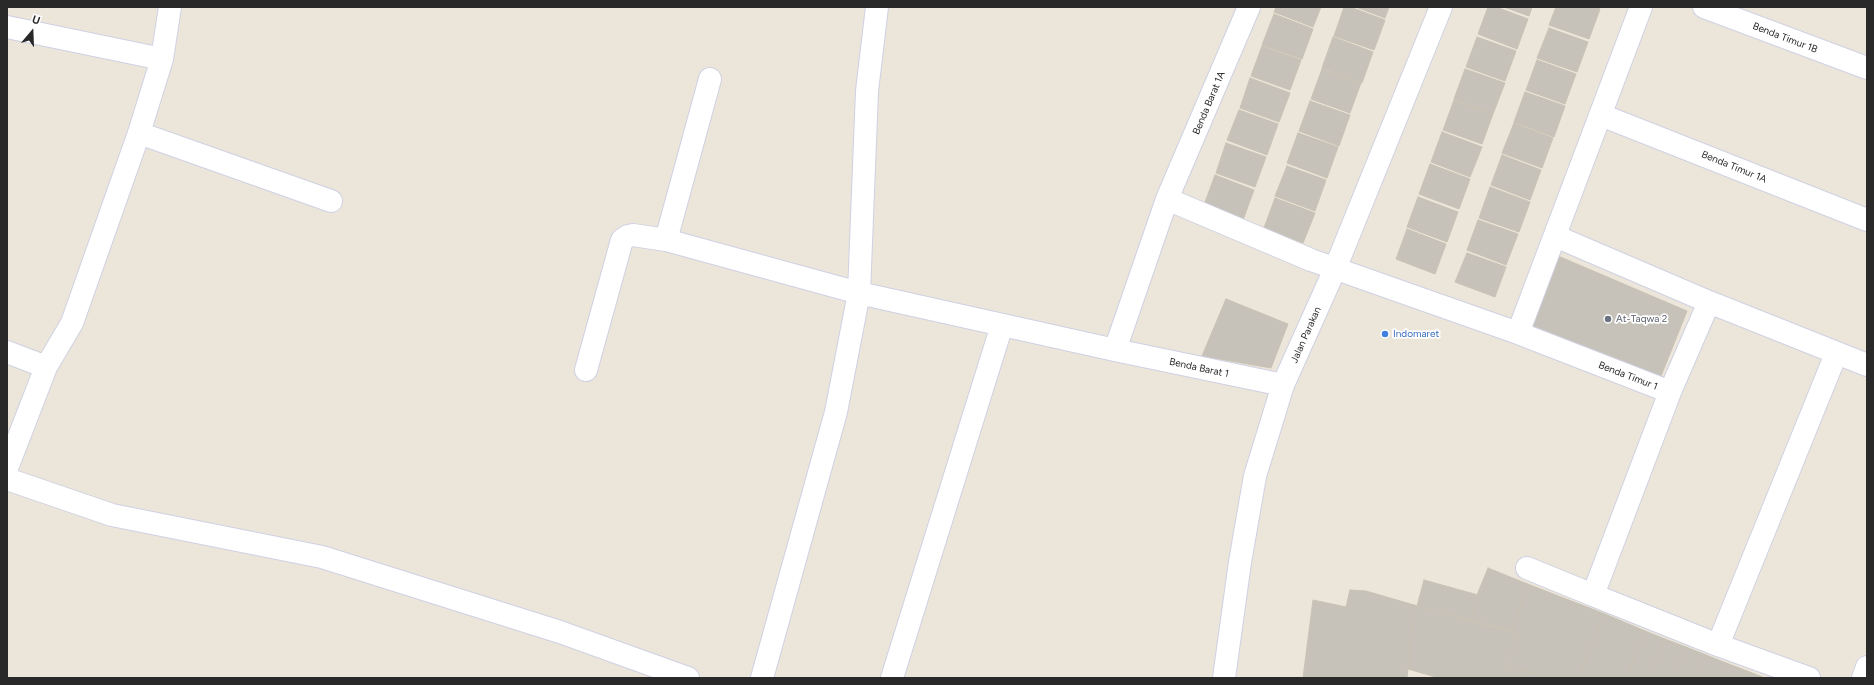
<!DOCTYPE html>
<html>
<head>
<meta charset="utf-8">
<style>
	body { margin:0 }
	#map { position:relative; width:1874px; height:685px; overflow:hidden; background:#ece5da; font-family:Figtree,sans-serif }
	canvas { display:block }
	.frame { position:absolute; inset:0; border:8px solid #292929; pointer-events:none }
	.north { position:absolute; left:12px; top:12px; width:40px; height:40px; -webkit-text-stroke:3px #fff; paint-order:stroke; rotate:19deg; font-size:11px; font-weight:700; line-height:16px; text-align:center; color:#292929 }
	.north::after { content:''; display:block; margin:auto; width:14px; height:18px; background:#292929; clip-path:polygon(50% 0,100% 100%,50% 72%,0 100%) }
</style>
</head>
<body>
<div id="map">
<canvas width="1874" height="685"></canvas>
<div class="frame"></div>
<div class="north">U</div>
</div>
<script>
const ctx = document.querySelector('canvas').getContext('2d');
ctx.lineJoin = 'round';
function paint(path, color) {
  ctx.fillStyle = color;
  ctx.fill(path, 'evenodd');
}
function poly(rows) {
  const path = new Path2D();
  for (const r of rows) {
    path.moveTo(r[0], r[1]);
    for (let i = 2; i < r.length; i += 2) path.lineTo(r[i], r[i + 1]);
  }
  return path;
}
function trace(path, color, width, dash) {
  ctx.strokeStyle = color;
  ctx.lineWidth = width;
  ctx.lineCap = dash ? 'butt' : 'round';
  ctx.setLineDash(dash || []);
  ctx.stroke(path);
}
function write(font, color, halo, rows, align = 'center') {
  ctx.font = font + ' Figtree,sans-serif';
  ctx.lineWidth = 3.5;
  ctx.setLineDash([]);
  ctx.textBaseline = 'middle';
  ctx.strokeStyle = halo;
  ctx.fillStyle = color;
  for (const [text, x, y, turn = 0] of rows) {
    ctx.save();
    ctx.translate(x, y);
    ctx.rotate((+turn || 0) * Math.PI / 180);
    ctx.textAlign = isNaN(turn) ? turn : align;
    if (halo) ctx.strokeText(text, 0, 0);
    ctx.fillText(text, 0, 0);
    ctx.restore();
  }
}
const building = poly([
	[1276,7,1321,7,1313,27,1274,12,1276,7],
	[1344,7,1350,7,1385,20,1374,50,1334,36,1344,7],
	[1356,7,1389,7,1385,18,1356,7],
	[1488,7,1496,7,1528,19,1517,49,1478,34,1488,7],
	[1504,7,1532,7,1529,16,1504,7],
	[1556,7,1594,7,1600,9,1589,39,1549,25,1556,7],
	[1274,14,1313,29,1302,59,1262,45,1274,14],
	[1549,28,1588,42,1577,72,1537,58,1549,28],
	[1333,37,1373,52,1362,83,1322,68,1333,37],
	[1477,37,1516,51,1505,81,1466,67,1477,37],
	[1262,46,1301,60,1290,90,1251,76,1262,46],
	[1537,60,1576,74,1565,104,1526,90,1537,60],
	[1322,69,1361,83,1350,113,1311,99,1322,69],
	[1465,69,1505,83,1493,114,1454,99,1465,69],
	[1250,78,1290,93,1279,122,1240,108,1250,78],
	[1525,92,1565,106,1554,137,1514,122,1525,92],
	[1454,100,1493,114,1482,144,1443,130,1454,100],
	[1310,101,1350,115,1339,146,1299,131,1310,101],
	[1239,110,1278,124,1267,155,1227,140,1239,110],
	[1514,123,1553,138,1542,168,1502,153,1514,123],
	[1442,132,1482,147,1470,177,1431,162,1442,132],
	[1298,133,1338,147,1327,178,1287,163,1298,133],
	[1226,143,1266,157,1255,187,1216,173,1226,143],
	[1502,155,1541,170,1530,200,1491,185,1502,155],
	[1430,164,1470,179,1459,209,1419,194,1430,164],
	[1287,166,1326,180,1315,211,1275,196,1287,166],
	[1215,175,1254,190,1243,220,1204,205,1215,175],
	[1490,187,1530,202,1519,232,1479,218,1490,187],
	[1418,197,1458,212,1447,242,1407,227,1418,197],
	[1275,198,1315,213,1303,243,1264,228,1275,198],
	[1478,220,1518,234,1506,265,1467,250,1478,220],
	[1407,229,1446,244,1435,274,1396,259,1407,229],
	[1467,253,1506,267,1495,297,1455,282,1467,253],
	[1558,256,1687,311,1659,381,1529,327,1558,256],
	[1226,299,1288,324,1271,368,1202,356,1226,299],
	[1488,568,1530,585,1511,632,1471,621,1478,595,1477,595,1488,568],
	[1424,580,1478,595,1471,621,1417,606,1424,580],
	[1530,585,1605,614,1578,678,1546,678,1508,664,1518,633,1511,632,1530,585],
	[1350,590,1366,591,1414,605,1407,678,1303,678,1313,600,1346,607,1350,590],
	[1414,605,1518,633,1503,678,1439,678,1408,669,1414,605],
	[1605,614,1645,631,1626,678,1578,678,1605,614],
	[1645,631,1665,639,1649,678,1626,678,1645,631],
	[1665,639,1686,647,1673,678,1649,678,1665,639],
	[1686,647,1706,655,1697,678,1673,678,1686,647],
	[1706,655,1726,663,1720,678,1697,678,1706,655],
	[1726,663,1747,671,1744,678,1720,678,1726,663],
	[1508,664,1546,678,1503,678,1508,664],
	[1747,671,1765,678,1744,678,1747,671]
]);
const street = poly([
	[1704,7,1867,68],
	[7,27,162,59],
	[1601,115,1867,220],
	[139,133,331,201],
	[1167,199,1311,260,1518,333,1670,392,1709,302],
	[1555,236,1709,302,1867,365],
	[666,240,710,79],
	[1518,333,1641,7],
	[1115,350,1167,199,1249,7],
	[7,352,46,367],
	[586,370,622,240,628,236,633,235,666,240,859,293,1115,350,1283,385],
	[1670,392,1593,595,1718,645,1809,678],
	[7,468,46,367,72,323,139,133,162,59,170,7],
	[7,479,112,515,322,557,560,632,688,678],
	[1527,568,1593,595],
	[1718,645,1836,354],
	[762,678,836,412,859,293,867,91,877,7],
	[892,678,1002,325],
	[1863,678,1867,667]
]);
const secondary = poly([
	[1224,678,1240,562,1255,476,1283,385,1335,269,1441,7]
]);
const markers = [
	[1608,319,4,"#6b7280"],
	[1385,334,4,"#3f7fe0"]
];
const streetNames = [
	["Benda Timur 1B",1785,38,21],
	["Benda Barat 1A",1209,103,-67],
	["Benda Timur 1A",1734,167,22],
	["Jalan Parakan",1306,335,-66],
	["Benda Barat 1",1199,368,12],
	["Benda Timur 1",1628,376,21]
];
const worshipNames = [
	["At-Taqwa 2",1616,319]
];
const shopNames = [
	["Indomaret",1393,334]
];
paint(building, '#c7c2b9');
trace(building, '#c7c2b3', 1);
trace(street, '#cfd1e3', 24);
trace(secondary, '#cfd1e3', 24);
trace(street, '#fff', 22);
trace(secondary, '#fff', 22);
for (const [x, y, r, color] of markers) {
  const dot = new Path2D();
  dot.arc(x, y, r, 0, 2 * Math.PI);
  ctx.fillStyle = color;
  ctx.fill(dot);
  trace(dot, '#fff', 1.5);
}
write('10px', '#292929', '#fff', streetNames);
write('10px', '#5b616d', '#fff', worshipNames, 'left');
write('10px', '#366cbe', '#fff', shopNames, 'left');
</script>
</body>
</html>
